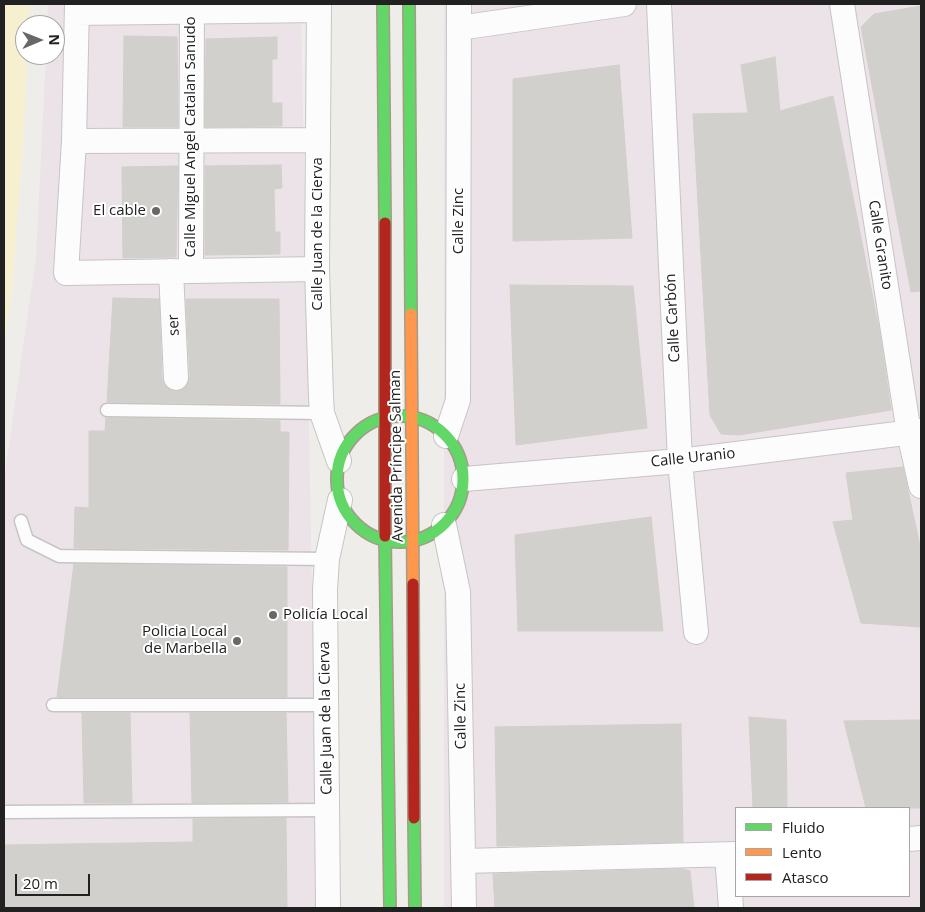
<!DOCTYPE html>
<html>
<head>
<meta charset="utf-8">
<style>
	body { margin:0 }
	#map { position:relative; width:925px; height:912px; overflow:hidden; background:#efedea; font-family:"Open Sans",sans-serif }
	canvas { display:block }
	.frame { position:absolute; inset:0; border:5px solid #212121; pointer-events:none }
	.legend { position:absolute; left:735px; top:807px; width:175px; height:90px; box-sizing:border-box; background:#fff; border:1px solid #a6a6a6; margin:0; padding:6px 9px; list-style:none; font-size:15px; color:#212121 }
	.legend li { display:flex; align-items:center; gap:10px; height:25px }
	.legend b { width:25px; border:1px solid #a6a6a6 }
	.north { position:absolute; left:15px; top:15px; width:50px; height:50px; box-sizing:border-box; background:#fff; border:1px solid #a6a6a6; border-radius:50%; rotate:89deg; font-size:14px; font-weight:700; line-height:20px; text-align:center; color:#212121 }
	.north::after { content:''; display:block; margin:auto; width:18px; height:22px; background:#696867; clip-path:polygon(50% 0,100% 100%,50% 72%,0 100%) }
	.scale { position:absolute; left:15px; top:874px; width:75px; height:22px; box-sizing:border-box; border:2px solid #212121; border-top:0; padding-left:6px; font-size:15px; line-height:18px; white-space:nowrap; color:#212121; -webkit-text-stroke:4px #fff; paint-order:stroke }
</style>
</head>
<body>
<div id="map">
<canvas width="925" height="912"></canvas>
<div class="frame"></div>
<ul class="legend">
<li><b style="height:6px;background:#63d668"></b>Fluido</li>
<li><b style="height:6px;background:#ff974d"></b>Lento</li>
<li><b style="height:6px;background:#b3261e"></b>Atasco</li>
</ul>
<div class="north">N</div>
<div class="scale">20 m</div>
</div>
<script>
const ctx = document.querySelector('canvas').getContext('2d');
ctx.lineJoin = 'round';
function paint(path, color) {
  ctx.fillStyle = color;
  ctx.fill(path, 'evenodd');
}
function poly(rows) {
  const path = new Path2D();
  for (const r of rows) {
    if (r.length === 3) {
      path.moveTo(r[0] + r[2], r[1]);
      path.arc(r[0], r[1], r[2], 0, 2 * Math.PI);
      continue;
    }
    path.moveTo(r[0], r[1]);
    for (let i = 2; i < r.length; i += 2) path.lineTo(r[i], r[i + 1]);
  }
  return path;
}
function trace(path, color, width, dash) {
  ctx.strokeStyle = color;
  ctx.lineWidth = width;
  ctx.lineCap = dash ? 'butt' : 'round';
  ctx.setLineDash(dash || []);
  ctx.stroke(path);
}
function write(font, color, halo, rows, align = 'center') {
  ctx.font = font + ' "Open Sans",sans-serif';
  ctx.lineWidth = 4;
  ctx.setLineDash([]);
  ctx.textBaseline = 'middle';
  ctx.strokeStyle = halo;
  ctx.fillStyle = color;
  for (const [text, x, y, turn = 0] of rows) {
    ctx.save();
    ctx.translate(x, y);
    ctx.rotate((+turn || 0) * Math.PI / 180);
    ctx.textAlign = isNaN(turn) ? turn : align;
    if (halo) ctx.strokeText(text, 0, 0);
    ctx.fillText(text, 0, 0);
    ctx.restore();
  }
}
const industrial = poly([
	[48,4,301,4,318,908,4,908,4,479,36,258,46,55,55,55,55,25,47,25],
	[444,4,921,4,921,908,444,908],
	[736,808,909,808,909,896,736,896]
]);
const sand = poly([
	[4,4,29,4,28,25,25,25,25,55,27,55,25,115,12,292,4,342]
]);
const building = poly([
	[921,6,921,291,911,292,861,27,874,14,921,6],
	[124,36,177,37,178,127,123,127,124,36],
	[277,37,277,59,272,59,272,103,282,103,282,126,205,127,206,39,277,37],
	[775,57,780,111,833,96,880,334,891,410,739,435,721,434,710,415,693,114,748,113,741,65,775,57],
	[619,65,632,238,513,241,513,79,619,65],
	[281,165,282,188,274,189,275,232,280,232,280,254,205,255,205,166,281,165],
	[178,166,176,257,123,258,122,167,178,166],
	[510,285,633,286,647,428,516,445,510,285],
	[113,298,159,299,162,379,165,386,176,392,184,389,190,378,186,299,279,299,280,404,107,402,113,298],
	[106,418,280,421,280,432,289,432,288,550,74,548,75,507,89,508,89,431,105,431,106,418],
	[903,467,921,551,921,627,861,623,833,522,853,520,846,473,903,467],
	[651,517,663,631,518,631,515,535,651,517],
	[74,564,287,567,287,697,57,697,74,564],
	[82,713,130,713,132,803,84,803,82,713],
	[190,713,286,713,288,802,192,803,190,713],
	[749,717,786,720,787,808,753,808,749,717],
	[921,720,921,808,866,808,844,721,921,720],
	[681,724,683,842,497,846,495,727,681,724],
	[286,818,287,908,4,908,4,845,193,842,193,819,286,818],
	[683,869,690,871,694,908,495,908,493,874,683,869]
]);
const lane = poly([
	[107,410,322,413],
	[21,521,27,540,59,556,327,559],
	[53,705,327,705],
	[4,812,327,810]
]);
const street = poly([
	[77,4,74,141,66,273,317,269],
	[319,4,317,269,321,397,322,413,339,461],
	[659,4,680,461,696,632],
	[842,4,909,433,921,486],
	[77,13,319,10],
	[459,28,624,4],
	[74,141,318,140],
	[171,271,176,378],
	[191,271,192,4],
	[446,436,458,400,459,4],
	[464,479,680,461,921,431],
	[444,525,458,592,464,908],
	[909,839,921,838],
	[727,855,731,908],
	[464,861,736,854],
	[328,908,325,590,327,559,340,500]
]);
const fast = poly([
	[383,4,385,223],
	[409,4,411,314],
	[400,479,63],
	[385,536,390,908],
	[414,818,415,908]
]);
const slow = poly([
	[411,314,413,584]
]);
const jam = poly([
	[385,223,385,536],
	[413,584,414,818]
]);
const markers = [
	[156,211,5,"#696867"],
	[273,615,5,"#696867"],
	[237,641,5,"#696867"]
];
const streetNames = [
	["Calle Miguel Angel Catalan Sanudo",191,137,-90],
	["Calle Zinc",459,221,-90],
	["Calle Juan de la Cierva",318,234,-90],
	["Calle Granito",880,245,81],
	["Calle Carbón",673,318,-93],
	["ser",174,325,-92],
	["Avenida Príncipe Salman",397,456,-91],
	["Calle Uranio",693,458,-6],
	["Calle Zinc",461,716,-91],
	["Calle Juan de la Cierva",326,718,-91]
];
const poiNames = [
	["El cable",146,211],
	["Policía Local",283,615,"left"],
	["Policia Local",227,632],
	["de Marbella",227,649]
];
paint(industrial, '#ece3e8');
paint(sand, '#f6f0d1');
paint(building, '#d2d0cd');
trace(building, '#d2cfcb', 1);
trace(lane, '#c6c5c4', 15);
trace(street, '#c6c5c4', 26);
trace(fast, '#a49c88', 14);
trace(slow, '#a49c88', 14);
trace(jam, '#a49c88', 14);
trace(lane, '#fdfcfc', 12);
trace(street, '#fdfcfc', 24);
trace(fast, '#63d668', 11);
trace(slow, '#ff974d', 11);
trace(jam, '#b3261e', 11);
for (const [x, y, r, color] of markers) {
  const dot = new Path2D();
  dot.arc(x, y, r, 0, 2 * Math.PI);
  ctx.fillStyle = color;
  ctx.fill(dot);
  trace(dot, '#fff', 2);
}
write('15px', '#212121', '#fff', streetNames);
write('15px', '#212121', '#fff', poiNames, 'right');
</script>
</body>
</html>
